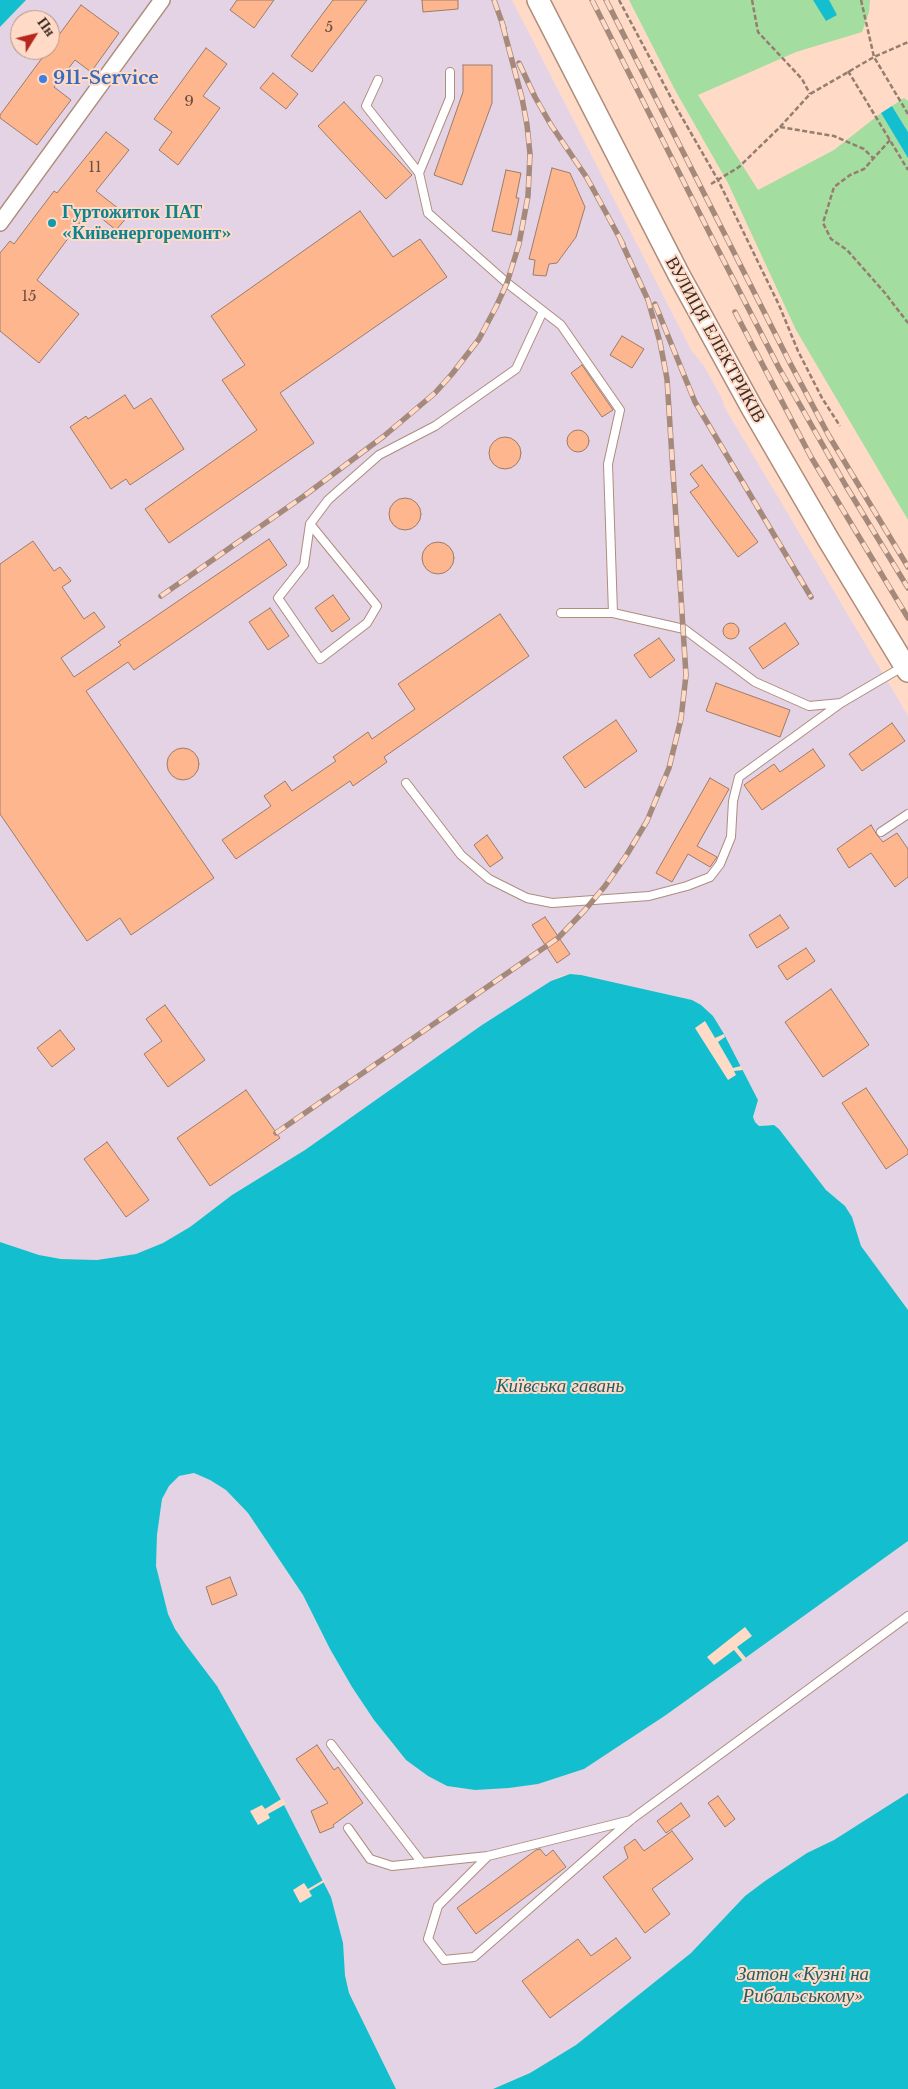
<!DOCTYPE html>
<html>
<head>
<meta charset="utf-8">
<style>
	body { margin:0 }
	#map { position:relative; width:908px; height:2089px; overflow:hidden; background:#ffdac7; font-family:"Libre Baskerville",serif }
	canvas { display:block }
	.north { position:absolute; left:10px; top:10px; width:50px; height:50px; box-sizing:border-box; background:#ffdac7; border:1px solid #b19586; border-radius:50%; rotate:54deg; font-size:14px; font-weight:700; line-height:20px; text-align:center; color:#3b2d25 }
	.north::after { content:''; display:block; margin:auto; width:18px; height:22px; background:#b6271e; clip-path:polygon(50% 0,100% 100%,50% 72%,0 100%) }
</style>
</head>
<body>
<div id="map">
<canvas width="908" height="2089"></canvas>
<div class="north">Пн</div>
</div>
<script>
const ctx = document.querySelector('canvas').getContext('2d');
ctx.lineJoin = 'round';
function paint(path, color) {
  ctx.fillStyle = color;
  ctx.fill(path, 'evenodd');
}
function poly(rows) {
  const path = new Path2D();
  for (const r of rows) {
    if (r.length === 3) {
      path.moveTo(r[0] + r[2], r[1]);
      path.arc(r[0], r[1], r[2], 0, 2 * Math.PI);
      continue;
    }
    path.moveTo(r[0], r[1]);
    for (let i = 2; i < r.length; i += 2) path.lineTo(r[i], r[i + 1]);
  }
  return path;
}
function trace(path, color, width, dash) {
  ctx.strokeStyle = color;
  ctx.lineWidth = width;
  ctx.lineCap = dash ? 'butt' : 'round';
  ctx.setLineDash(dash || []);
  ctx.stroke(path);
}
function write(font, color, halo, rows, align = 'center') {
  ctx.font = font + ' "Libre Baskerville",serif';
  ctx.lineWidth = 4;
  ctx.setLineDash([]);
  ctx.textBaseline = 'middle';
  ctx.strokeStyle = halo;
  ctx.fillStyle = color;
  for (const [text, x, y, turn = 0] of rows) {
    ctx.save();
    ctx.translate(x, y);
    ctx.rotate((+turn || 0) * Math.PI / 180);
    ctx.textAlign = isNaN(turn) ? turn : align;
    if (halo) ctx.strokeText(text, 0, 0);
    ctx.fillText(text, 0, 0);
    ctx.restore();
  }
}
const industrial = poly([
	[26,0,512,0,691,350,704,366,721,397,725,408,908,716,908,1310,861,1246,852,1217,845,1206,826,1190,779,1129,770,1124,759,1126,755,1122,753,1117,758,1100,713,1016,692,1000,581,975,570,974,560,976,305,1150,232,1195,190,1227,163,1243,136,1254,97,1260,61,1259,39,1255,0,1242,0,27],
	[20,20,50,20,50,50,20,50],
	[194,1473,210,1480,226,1490,248,1513,303,1595,330,1649,352,1687,392,1744,406,1760,428,1776,447,1786,475,1790,509,1788,538,1784,584,1769,666,1715,908,1541,908,1793,834,1840,807,1853,765,1881,745,1896,691,1953,620,2011,576,2045,530,2073,493,2089,396,2089,349,1993,331,1897,284,1805,217,1686,186,1645,175,1629,168,1614,156,1566,157,1535,162,1499,169,1486,179,1476]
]);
const green = poly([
	[629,0,870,0,869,12,862,32,796,52,698,95,758,190,834,150,881,113,908,158,908,520,796,330,728,183,675,90],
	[904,98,908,101,908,132,892,106]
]);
const water = poly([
	[0,0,26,0,0,27],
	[813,0,829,0,837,15,826,21],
	[892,106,908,132,908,158,881,113],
	[570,974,581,975,692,1000,701,1005,713,1016,724,1034,758,1100,753,1117,755,1122,759,1126,774,1125,779,1129,826,1190,845,1206,852,1217,861,1246,908,1310,908,1541,666,1715,584,1769,538,1784,509,1788,475,1790,447,1786,428,1776,406,1760,374,1720,352,1687,330,1649,303,1595,248,1513,226,1490,210,1480,194,1473,179,1476,169,1486,162,1499,157,1535,156,1566,168,1614,175,1629,186,1645,217,1686,284,1805,331,1897,343,1943,345,1975,349,1993,396,2089,0,2089,0,1242,39,1255,61,1259,97,1260,136,1254,163,1243,190,1227,232,1195,305,1150,482,1025,551,981],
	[908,1793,908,2089,493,2089,530,2073,576,2045,691,1953,745,1896,765,1881,807,1853,834,1840]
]);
const pier = poly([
	[705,1021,715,1038,724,1034,725,1037,718,1042,733,1068,741,1066,743,1070,734,1071,736,1075,728,1080,695,1028],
	[745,1627,752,1636,737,1647,746,1658,743,1661,734,1650,714,1665,707,1657],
	[283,1798,286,1804,268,1814,270,1818,258,1825,250,1811,262,1805,265,1809],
	[325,1879,326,1881,309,1891,312,1896,300,1903,293,1890,304,1883,308,1889]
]);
const building = poly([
	[237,0,274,0,254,28,230,10,237,0],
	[333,0,367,0,312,72,291,56,333,0],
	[422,0,458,0,458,9,423,12,422,0],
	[81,5,119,33,91,72,75,60,54,87,71,100,37,145,0,118,0,115,48,50,50,50,50,47,81,5],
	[206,48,227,64,203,96,220,108,178,165,159,150,172,132,154,119,206,48],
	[463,65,492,65,492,103,462,185,434,175,463,92,463,65],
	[273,73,298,94,286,109,260,88,273,73],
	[344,102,412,175,386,199,318,126,344,102],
	[106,132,129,150,96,191,128,216,116,230,90,209,37,280,79,314,39,363,0,331,0,253,10,241,14,244,54,191,57,193,106,132],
	[552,168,570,173,585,207,576,237,557,263,549,264,546,276,533,275,535,260,529,259,552,168],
	[506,170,521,173,516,198,519,198,511,235,492,231,506,170],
	[360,211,393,257,420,239,447,277,280,393,314,443,169,543,145,509,257,430,222,380,245,365,211,316,360,211],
	[622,336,644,349,632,368,610,355,622,336],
	[582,365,613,410,602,417,571,373,582,365],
	[125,395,134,409,151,398,184,449,130,485,126,479,111,489,70,427,86,416,88,419,125,395],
	[578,441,11],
	[505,453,16],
	[702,465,758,542,738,557,690,492,699,486,690,474,702,465],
	[405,514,16],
	[269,539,287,565,134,670,128,662,86,691,214,878,131,935,120,918,87,941,0,814,0,564,33,541,54,571,60,567,71,581,62,587,84,619,94,612,105,627,61,658,74,677,121,645,118,642,269,539],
	[438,558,16],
	[333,595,350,619,332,632,315,608,333,595],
	[270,608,289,636,268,650,249,622,270,608],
	[500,614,529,656,384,757,387,762,353,786,350,781,236,859,222,840,271,806,264,796,285,781,292,791,336,761,333,757,368,732,372,739,415,709,398,684,500,614],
	[731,631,8],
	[785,623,799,644,763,669,749,648,785,623],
	[659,638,675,660,650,678,634,655,659,638],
	[716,683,790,710,780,737,706,711,716,683],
	[616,720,637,751,585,788,563,757,616,720],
	[892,723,905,741,862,771,849,754,892,723],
	[183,764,16],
	[813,749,825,766,762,810,744,785,774,764,780,772,813,749],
	[710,778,729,789,697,846,717,857,710,867,688,854,672,882,656,873,710,778],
	[871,825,877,835,883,842,897,833,908,849,908,877,895,887,871,853,849,868,837,849,871,825],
	[487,835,503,858,490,867,474,845,487,835],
	[780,915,789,928,757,948,749,935,780,915],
	[545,917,570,954,557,963,532,925,545,917],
	[806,948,815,961,787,980,778,966,806,948],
	[831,989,869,1045,823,1077,785,1022,831,989],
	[165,1005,205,1060,168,1087,144,1054,162,1041,146,1019,165,1005],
	[60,1030,75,1049,52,1067,37,1048,60,1030],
	[866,1088,908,1150,908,1154,886,1169,842,1103,866,1088],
	[246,1090,280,1138,210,1186,177,1138,246,1090],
	[107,1142,149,1200,126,1217,84,1159,107,1142],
	[230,1577,237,1595,212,1605,206,1587,230,1577],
	[317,1745,334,1770,338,1767,363,1803,333,1825,334,1827,320,1833,311,1811,328,1803,296,1759,317,1745],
	[718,1796,735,1819,725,1827,708,1803,718,1796],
	[681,1803,690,1816,666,1833,657,1821,681,1803],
	[672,1831,693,1859,652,1889,670,1914,645,1933,603,1877,628,1858,624,1847,635,1839,644,1851,672,1831],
	[540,1849,546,1856,553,1850,566,1867,476,1934,457,1908,536,1850,540,1849],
	[616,1938,631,1958,550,2018,522,1981,578,1939,591,1956,616,1938]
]);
const path = poly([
	[619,0,676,107,718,180,779,305,798,351,822,398,840,426],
	[752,0,758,32,802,79,810,94],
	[861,0,874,57,908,114],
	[848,71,908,170],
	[780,127,834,136,864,149,874,159],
	[890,140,864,169,850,175,834,187,823,223,831,239,847,250,885,293,908,323],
	[711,184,739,167,780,127,810,94,874,57,908,42]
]);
const lane = poly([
	[378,80,366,106,419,173,428,213,507,283,561,325,620,410,608,464,613,613],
	[419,173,450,98,450,72],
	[310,524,304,565,278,598,320,659,367,623,377,606,310,524,328,500,379,455,435,426,516,369,543,311],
	[561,613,613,613,684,629,755,682,809,706,841,703,904,666],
	[406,783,461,855,489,879,527,898,552,903,649,896,687,886,710,877,720,864,731,837,733,801,739,777,841,703],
	[881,832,908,814],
	[331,1744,422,1863],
	[348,1828,370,1859,392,1866,488,1856,631,1820],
	[488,1856,438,1906,428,1939,444,1960,474,1957,632,1819,908,1616]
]);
const street = poly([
	[0,223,162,0]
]);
const secondary = poly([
	[538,0,679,275,752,408,828,539,908,671]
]);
const rail = poly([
	[494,0,504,28],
	[592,0,712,238,779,368,846,486,908,588],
	[606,0,790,363,829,436,908,567],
	[519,63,535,97,551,125,587,178,623,244],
	[655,304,695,402,811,597],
	[735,312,811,457,908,618],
	[161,596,304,496,384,436,435,393,452,374,479,339,496,307,507,283,519,244,528,196,530,154,527,125,522,98,502,23],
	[276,1133,558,938,585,910,605,886,626,856,647,821,669,768,681,719,686,675,667,379,660,342,648,300,620,239]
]);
const markers = [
	[43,79,5,"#3f7fe0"],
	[52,223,5,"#0f9aa8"]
];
const numberNames = [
	["5",329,28],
	["9",189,102],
	["11",95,168],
	["15",29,297]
];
const shopNames = [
	["911-Service",53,79]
];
const cultureNames = [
	["Гуртожиток ПАТ",62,213],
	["«Київенергоремонт»",62,234]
];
const streetNames = [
	["ВУЛИЦЯ ЕЛЕКТРИКІВ",715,340,61]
];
const waterNames = [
	["Київська гавань",560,1387],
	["Затон «Кузні на",803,1975],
	["Рибальському»",803,1997]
];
paint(industrial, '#e3d3e5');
paint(green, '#a4dda0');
paint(water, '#13bfce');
paint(pier, '#ffdac7');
paint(building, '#feb68f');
trace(building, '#9d7c6a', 1);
trace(lane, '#af8d7b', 10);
trace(street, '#af8d7b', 18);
trace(secondary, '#af8d7b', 24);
trace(path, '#957d70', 2.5, [5, 2.5]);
trace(lane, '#fff', 8);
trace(street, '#fff', 15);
trace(secondary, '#fff', 21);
trace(rail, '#a58a7c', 5.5);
trace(rail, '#ffdac7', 4, [11]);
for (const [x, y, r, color] of markers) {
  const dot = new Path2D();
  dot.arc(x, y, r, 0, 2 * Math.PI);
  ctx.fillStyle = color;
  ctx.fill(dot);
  trace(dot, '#ffdac7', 2);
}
write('15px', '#6c4f40', null, numberNames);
write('bold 18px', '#366cbe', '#ffdac7', shopNames, 'left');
write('bold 18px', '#0d838f', '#ffdac7', cultureNames, 'left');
write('18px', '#3b2d25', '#ffdac7', streetNames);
write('italic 19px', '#235e64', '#ffdac7', waterNames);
</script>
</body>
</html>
